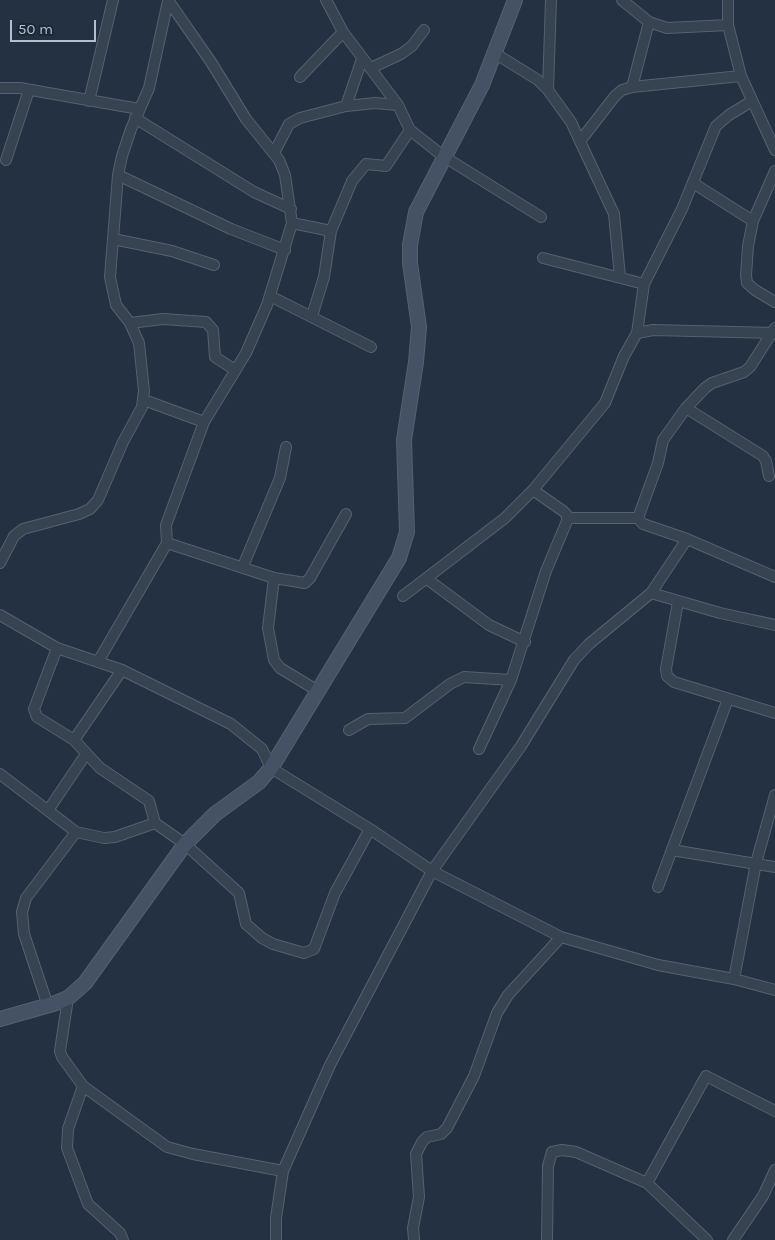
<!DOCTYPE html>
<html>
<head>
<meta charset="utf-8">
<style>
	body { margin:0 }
	#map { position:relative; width:775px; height:1240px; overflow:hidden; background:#233142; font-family:Karla,sans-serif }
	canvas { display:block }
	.scale { position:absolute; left:10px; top:20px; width:86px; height:22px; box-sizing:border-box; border:2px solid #b4becc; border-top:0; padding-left:6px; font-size:15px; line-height:18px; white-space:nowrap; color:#b4becc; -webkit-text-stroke:4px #1c2837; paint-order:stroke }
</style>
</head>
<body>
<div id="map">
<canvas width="775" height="1240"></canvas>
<div class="scale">50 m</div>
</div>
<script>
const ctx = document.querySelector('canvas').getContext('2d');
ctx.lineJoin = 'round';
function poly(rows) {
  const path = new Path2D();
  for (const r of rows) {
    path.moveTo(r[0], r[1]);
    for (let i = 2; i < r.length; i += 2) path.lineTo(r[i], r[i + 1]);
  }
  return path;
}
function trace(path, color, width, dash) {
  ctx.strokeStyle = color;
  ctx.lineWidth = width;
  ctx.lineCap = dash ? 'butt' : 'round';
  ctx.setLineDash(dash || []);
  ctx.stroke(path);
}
const street = poly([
	[326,0,343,32,398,105,410,130,443,156,541,217],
	[622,0,649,22,667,28,728,25],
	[728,0,728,25,741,76,775,150],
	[496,54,538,80,548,90,571,122,614,214,620,277],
	[371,68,401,54,412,46,424,30],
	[300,77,343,32],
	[632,87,649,22],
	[0,88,20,88,139,109],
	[548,90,551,0],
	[89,101,113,0],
	[346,106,362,59],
	[135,118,254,192,291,209],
	[581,140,615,96,622,90,632,87,741,76],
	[274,153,289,124,300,118,346,106,375,103,398,105],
	[6,160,29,90],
	[775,171,753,221,748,246,746,275,747,283,755,290,775,302],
	[118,175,231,229,285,250],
	[693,183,753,221],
	[292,223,331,231],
	[113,239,172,251,214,265],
	[543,258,644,284],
	[270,296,371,347],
	[312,316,324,277,331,231,352,181,366,164,386,166,410,130],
	[130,323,163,319,206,322,213,330,215,357,235,370],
	[775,328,750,367,744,372,712,383,705,388,686,408,663,440,658,463,638,518,643,524,687,539,775,577],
	[637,333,644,284,682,209,716,126,729,115,752,101],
	[144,400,204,422],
	[686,408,763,456,766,461,769,476],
	[568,518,638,518],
	[167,543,274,578,305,583,310,578,346,514],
	[0,563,14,536,23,529,79,514,90,509,98,500,123,442,142,407,144,391,139,343,130,323,116,305,110,277,118,175,122,156,131,129,149,88,168,1],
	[243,566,280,478,286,447],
	[274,578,268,628,274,660,280,668,318,691],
	[427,579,489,625,525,642],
	[651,593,720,613,775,625],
	[403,596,505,518,533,490,605,403,624,356,637,333,653,330,775,333],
	[678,602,666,669,667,676,674,682,775,713],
	[0,615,57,648,122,670,231,724,262,749,271,768,370,829,432,871,561,937,658,965,734,979,775,990],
	[57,648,34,709,37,717,74,740,100,768,149,801,155,823,185,844,239,893,246,924,262,938,273,944,304,953,314,949,335,893,370,829],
	[99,660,167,543,166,525,204,422,246,353,267,305,292,223,285,175,279,160,246,119,211,62,168,0],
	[349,730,368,719,405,718,450,684,464,677,511,680],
	[74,740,122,670],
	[479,749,511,680,546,571,567,521,567,515,563,511,533,490],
	[0,774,76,832,104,838,115,837,155,823],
	[49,809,86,754],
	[672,850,775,867],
	[658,887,728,699],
	[734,979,756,863,775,795],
	[68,998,60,1051,62,1057,83,1086,167,1147,193,1154,283,1171],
	[48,1006,24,934,22,912,26,898,76,832],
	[83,1086,68,1129,67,1148,88,1204,120,1233,123,1240],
	[276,1240,276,1218,283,1171,330,1065,432,871,521,746,574,660,589,644,651,593,687,539],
	[414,1240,413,1228,419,1197,416,1154,422,1142,427,1137,441,1134,447,1128,474,1076,497,1013,508,995,561,937],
	[547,1240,548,1166,552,1152,562,1150,576,1152,647,1183],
	[707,1240,647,1183,706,1076,775,1111],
	[733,1240,763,1196,775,1170]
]);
const secondary = poly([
	[0,1019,53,1004,68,998,85,983,185,844,215,814,259,782,271,768,399,558,407,532,404,440,416,362,419,327,410,263,410,245,416,212,482,85,515,0]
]);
trace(street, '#55616f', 12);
trace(secondary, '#55616f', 16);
trace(street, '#384351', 10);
trace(secondary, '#455265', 14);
</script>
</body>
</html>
